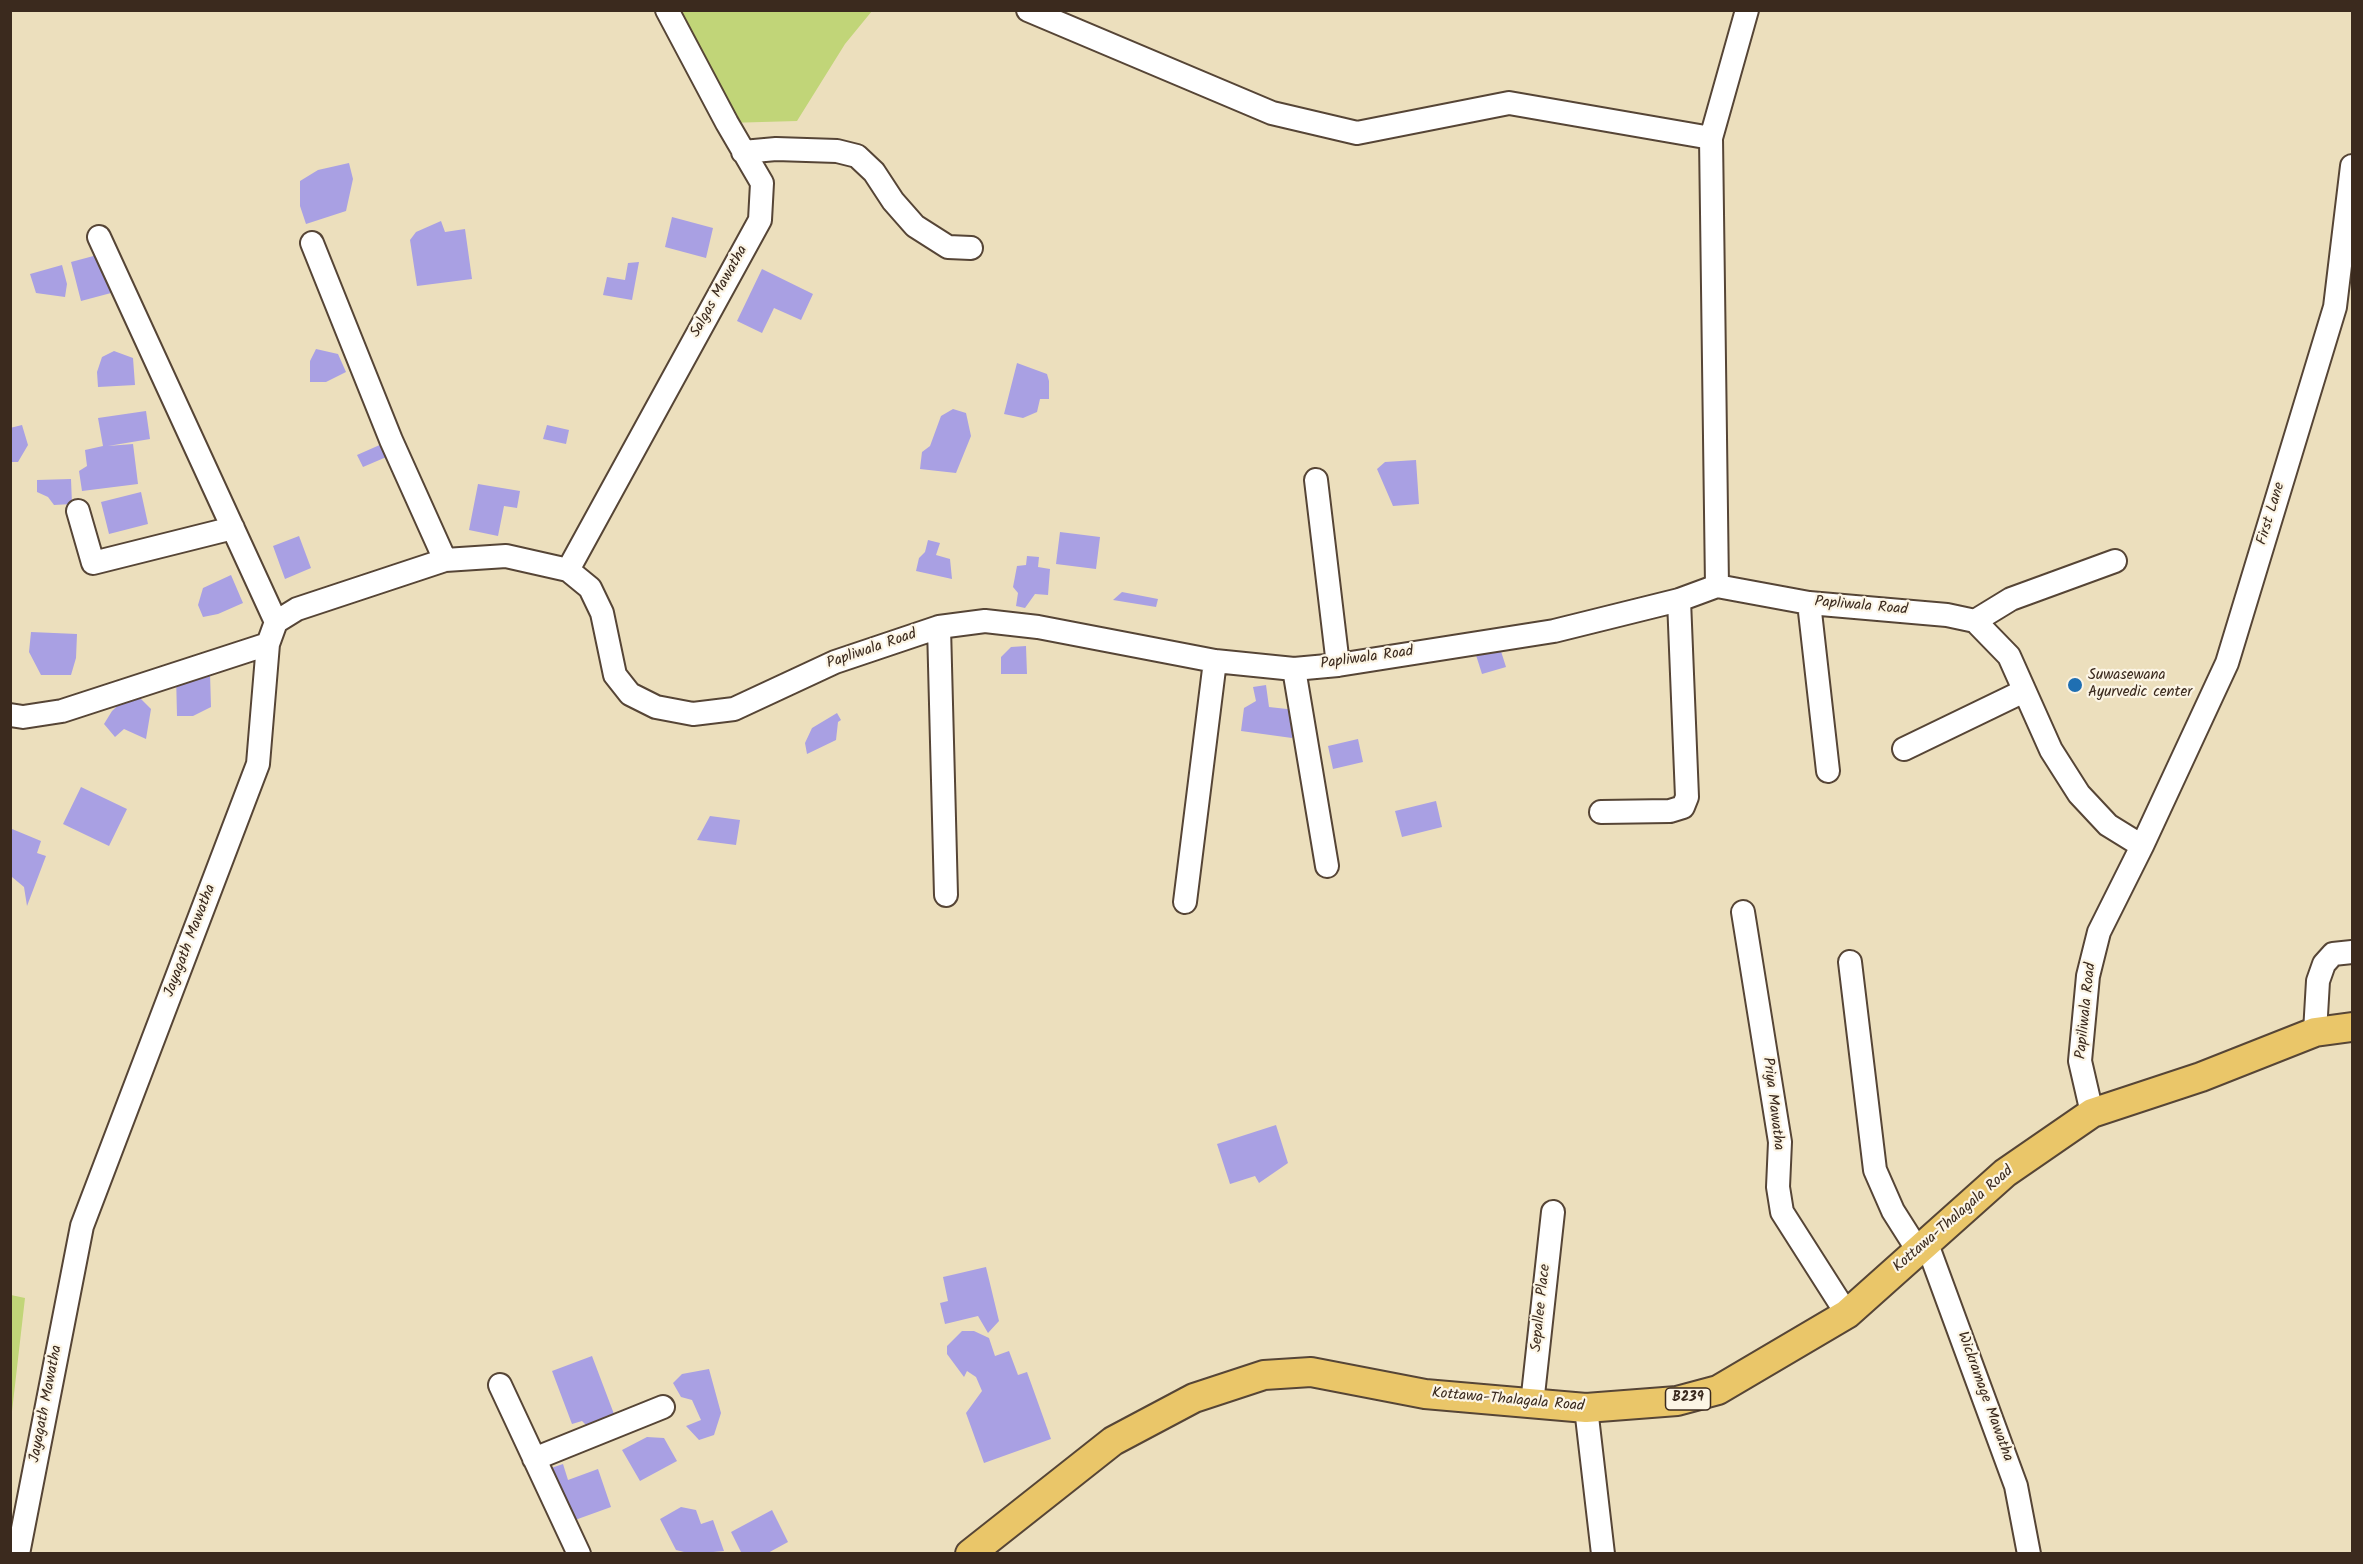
<!DOCTYPE html>
<html>
<head>
<meta charset="utf-8">
<style>
	body { margin:0 }
	#map { position:relative; width:2363px; height:1564px; overflow:hidden; background:#ecdfbd; font-family:Kalam,sans-serif }
	canvas { display:block }
	.frame { position:absolute; inset:0; border:12px solid #3b2a1e; pointer-events:none }
</style>
</head>
<body>
<div id="map">
<canvas width="2363" height="1564"></canvas>
<div class="frame"></div>
</div>
<script>
const ctx = document.querySelector('canvas').getContext('2d');
ctx.lineJoin = 'round';
function paint(path, color) {
  ctx.fillStyle = color;
  ctx.fill(path, 'evenodd');
}
function poly(rows) {
  const path = new Path2D();
  for (const r of rows) {
    path.moveTo(r[0], r[1]);
    for (let i = 2; i < r.length; i += 2) path.lineTo(r[i], r[i + 1]);
  }
  return path;
}
function trace(path, color, width, dash) {
  ctx.strokeStyle = color;
  ctx.lineWidth = width;
  ctx.lineCap = dash ? 'butt' : 'round';
  ctx.setLineDash(dash || []);
  ctx.stroke(path);
}
function write(font, color, halo, rows, align = 'center') {
  ctx.font = font + ' Kalam,sans-serif';
  ctx.lineWidth = 4.5;
  ctx.setLineDash([]);
  ctx.textBaseline = 'middle';
  ctx.strokeStyle = halo;
  ctx.fillStyle = color;
  for (const [text, x, y, turn = 0] of rows) {
    ctx.save();
    ctx.translate(x, y);
    ctx.rotate((+turn || 0) * Math.PI / 180);
    ctx.textAlign = isNaN(turn) ? turn : align;
    if (halo) ctx.strokeText(text, 0, 0);
    ctx.fillText(text, 0, 0);
    ctx.restore();
  }
}
const green = poly([
	[667,11,872,11,845,44,797,121,727,123],
	[11,1295,25,1298,11,1420,10,1295]
]);
const building = poly([
	[349,163,353,179,346,211,306,224,300,206,300,181,318,170],
	[672,217,713,228,706,258,665,247],
	[441,221,445,232,465,229,472,279,417,286,410,240,416,232],
	[101,254,111,293,81,301,71,262],
	[639,262,632,300,603,295,607,277,625,280,628,263],
	[62,265,67,284,65,297,36,293,30,274],
	[762,269,813,294,801,320,774,308,762,333,737,321],
	[316,349,338,354,346,372,326,382,310,382,310,361],
	[114,351,133,358,135,385,98,387,97,372,102,357],
	[1017,363,1047,374,1049,381,1049,399,1040,399,1037,412,1023,418,1004,414],
	[953,409,966,413,971,436,956,473,920,469,922,452,930,446,941,416],
	[146,411,150,439,108,446,133,444,138,484,82,491,79,471,87,466,85,450,103,446,98,418],
	[22,425,28,445,18,462,10,462,10,428],
	[547,425,569,430,566,444,543,439],
	[391,440,399,460,384,458,363,467,357,455],
	[1416,460,1419,504,1393,506,1377,469,1385,462],
	[71,479,72,504,54,505,48,497,37,492,37,480],
	[478,484,520,491,517,508,504,506,498,536,469,530],
	[141,492,148,524,109,534,101,502],
	[1060,532,1100,537,1096,569,1056,564],
	[299,536,311,568,285,579,273,546],
	[928,540,940,543,936,555,950,559,952,579,916,571,919,558,925,552],
	[1027,556,1039,557,1038,567,1050,569,1048,595,1035,594,1025,608,1016,606,1018,593,1013,587,1017,566,1026,565],
	[231,575,243,603,218,614,203,617,198,605,203,588],
	[1122,592,1158,599,1156,607,1113,600],
	[31,632,77,634,76,658,71,675,41,675,29,652],
	[1499,645,1506,667,1482,674,1475,652],
	[1026,646,1027,674,1001,674,1001,657,1011,647],
	[210,673,211,707,193,716,177,716,176,674],
	[1266,685,1269,707,1296,710,1292,738,1241,731,1244,708,1256,701,1253,687],
	[133,691,151,709,146,739,124,729,115,737,104,724,112,711],
	[837,713,841,720,838,722,836,740,807,754,805,743,812,728],
	[1358,739,1363,762,1333,769,1328,746],
	[81,787,127,809,109,846,63,824],
	[1436,801,1442,827,1402,837,1395,811],
	[710,816,740,820,736,845,697,840],
	[12,829,41,841,37,853,46,856,27,906,24,887,12,877,10,879],
	[1276,1125,1288,1163,1259,1183,1255,1176,1230,1184,1217,1144],
	[986,1267,999,1321,988,1333,978,1316,945,1324,940,1303,948,1301,943,1277],
	[962,1331,974,1331,989,1338,995,1356,1009,1351,1018,1375,1027,1372,1051,1439,984,1463,966,1413,982,1391,976,1377,967,1371,964,1377,947,1354,947,1346],
	[592,1356,614,1414,586,1425,582,1421,572,1424,552,1371],
	[709,1369,721,1413,714,1435,699,1440,686,1426,701,1420,692,1400,681,1397,673,1383,682,1374],
	[647,1437,664,1438,677,1461,640,1481,622,1450],
	[563,1464,568,1480,598,1469,611,1507,564,1524,545,1470],
	[681,1507,696,1510,701,1524,713,1520,724,1551,692,1554,676,1550,660,1519],
	[772,1510,788,1542,766,1554,742,1554,731,1532]
]);
const minor = poly([
	[1028,10,1272,113,1357,133,1509,103,1711,138],
	[743,152,776,149,837,151,857,156,874,172,893,201,915,226,948,247,971,248],
	[99,237,276,622],
	[312,243,391,440,445,560],
	[1316,480,1338,665],
	[78,511,93,563,233,528],
	[568,570,760,220,762,183,727,123,667,10],
	[1717,586,1711,138,1747,10],
	[1809,603,1828,771],
	[1975,621,2011,599,2115,561],
	[939,627,946,895],
	[1294,669,1327,866],
	[10,715,23,717,62,711,268,644],
	[1904,749,2024,691],
	[1601,812,1670,811,1683,807,1687,797,1679,600],
	[1185,902,1215,661],
	[1743,912,1780,1142,1778,1187,1782,1212,1847,1314],
	[1850,962,1875,1170,1893,1211,1919,1252],
	[2315,1032,2318,981,2324,964,2333,954,2352,952],
	[2092,1113,2080,1061,2088,976,2099,932,2142,846,2227,663,2335,307,2352,166],
	[1927,1244,2016,1486,2029,1554],
	[500,1385,579,1554],
	[1532,1404,1553,1212],
	[1586,1408,1603,1554],
	[534,1459,663,1407],
	[18,1554,82,1226,258,764,268,644,276,622,297,609,445,560,506,556,568,570,590,588,602,613,615,675,630,694,656,707,693,714,734,709,835,662,939,627,985,621,1038,627,1215,661,1294,669,1338,665,1554,631,1679,600,1717,586,1809,603,1947,615,1975,621,2009,656,2051,750,2079,794,2108,825,2142,846]
]);
const major = poly([
	[970,1554,1113,1441,1194,1398,1264,1375,1311,1372,1425,1394,1586,1408,1677,1401,1718,1390,1847,1314,2005,1173,2092,1113,2201,1077,2315,1032,2352,1027]
]);
const markers = [
	[2075,685,8,"#1f6fb2"]
];
const shields = [
	[1688,1399,45]
];
const shieldNames = [
	["B239",1688,1399]
];
const streetNames = [
	["Salgas Mawatha",720,292,-61],
	["First Lane",2272,514,-73],
	["Papliwala Road",1861,607,5],
	["Papliwala Road",872,650,-19],
	["Papliwala Road",1367,659,-8],
	["Jayagath Mawatha",191,941,-69],
	["Papiliwala Road",2087,1011,-84],
	["Priya Mawatha",1772,1104,83],
	["Kottawa-Thalagala Road",1954,1220,-41],
	["Sepallee Place",1542,1308,-84],
	["Wickramage Mawatha",1984,1397,70],
	["Kottawa-Thalagala Road",1508,1401,5],
	["Jayagath Mawatha",47,1404,-79]
];
const poiNames = [
	["Suwasewana",2088,676],
	["Ayurvedic center",2088,693]
];
paint(green, '#c1d578');
paint(building, '#a9a0e3');
trace(minor, '#564536', 26);
trace(major, '#564536', 32);
trace(minor, '#fff', 22);
trace(major, '#eac669', 28);
for (const [x, y, r, color] of markers) {
  const dot = new Path2D();
  dot.arc(x, y, r, 0, 2 * Math.PI);
  ctx.fillStyle = color;
  ctx.fill(dot);
  trace(dot, '#fcf5e5', 2);
}
for (const [x, y, w] of shields) {
  const box = new Path2D();
  box.roundRect(x - w / 2, y - 11, w, 22, 4.5);
  ctx.fillStyle = '#fcf5e5';
  ctx.fill(box);
  trace(box, '#3b2a1e', 1.5);
}
write('bold 14px', '#3b2a1e', null, shieldNames);
write('15px', '#3b2a1e', '#fcf5e5', streetNames);
write('15px', '#3b2a1e', '#fcf5e5', poiNames, 'left');
</script>
</body>
</html>
